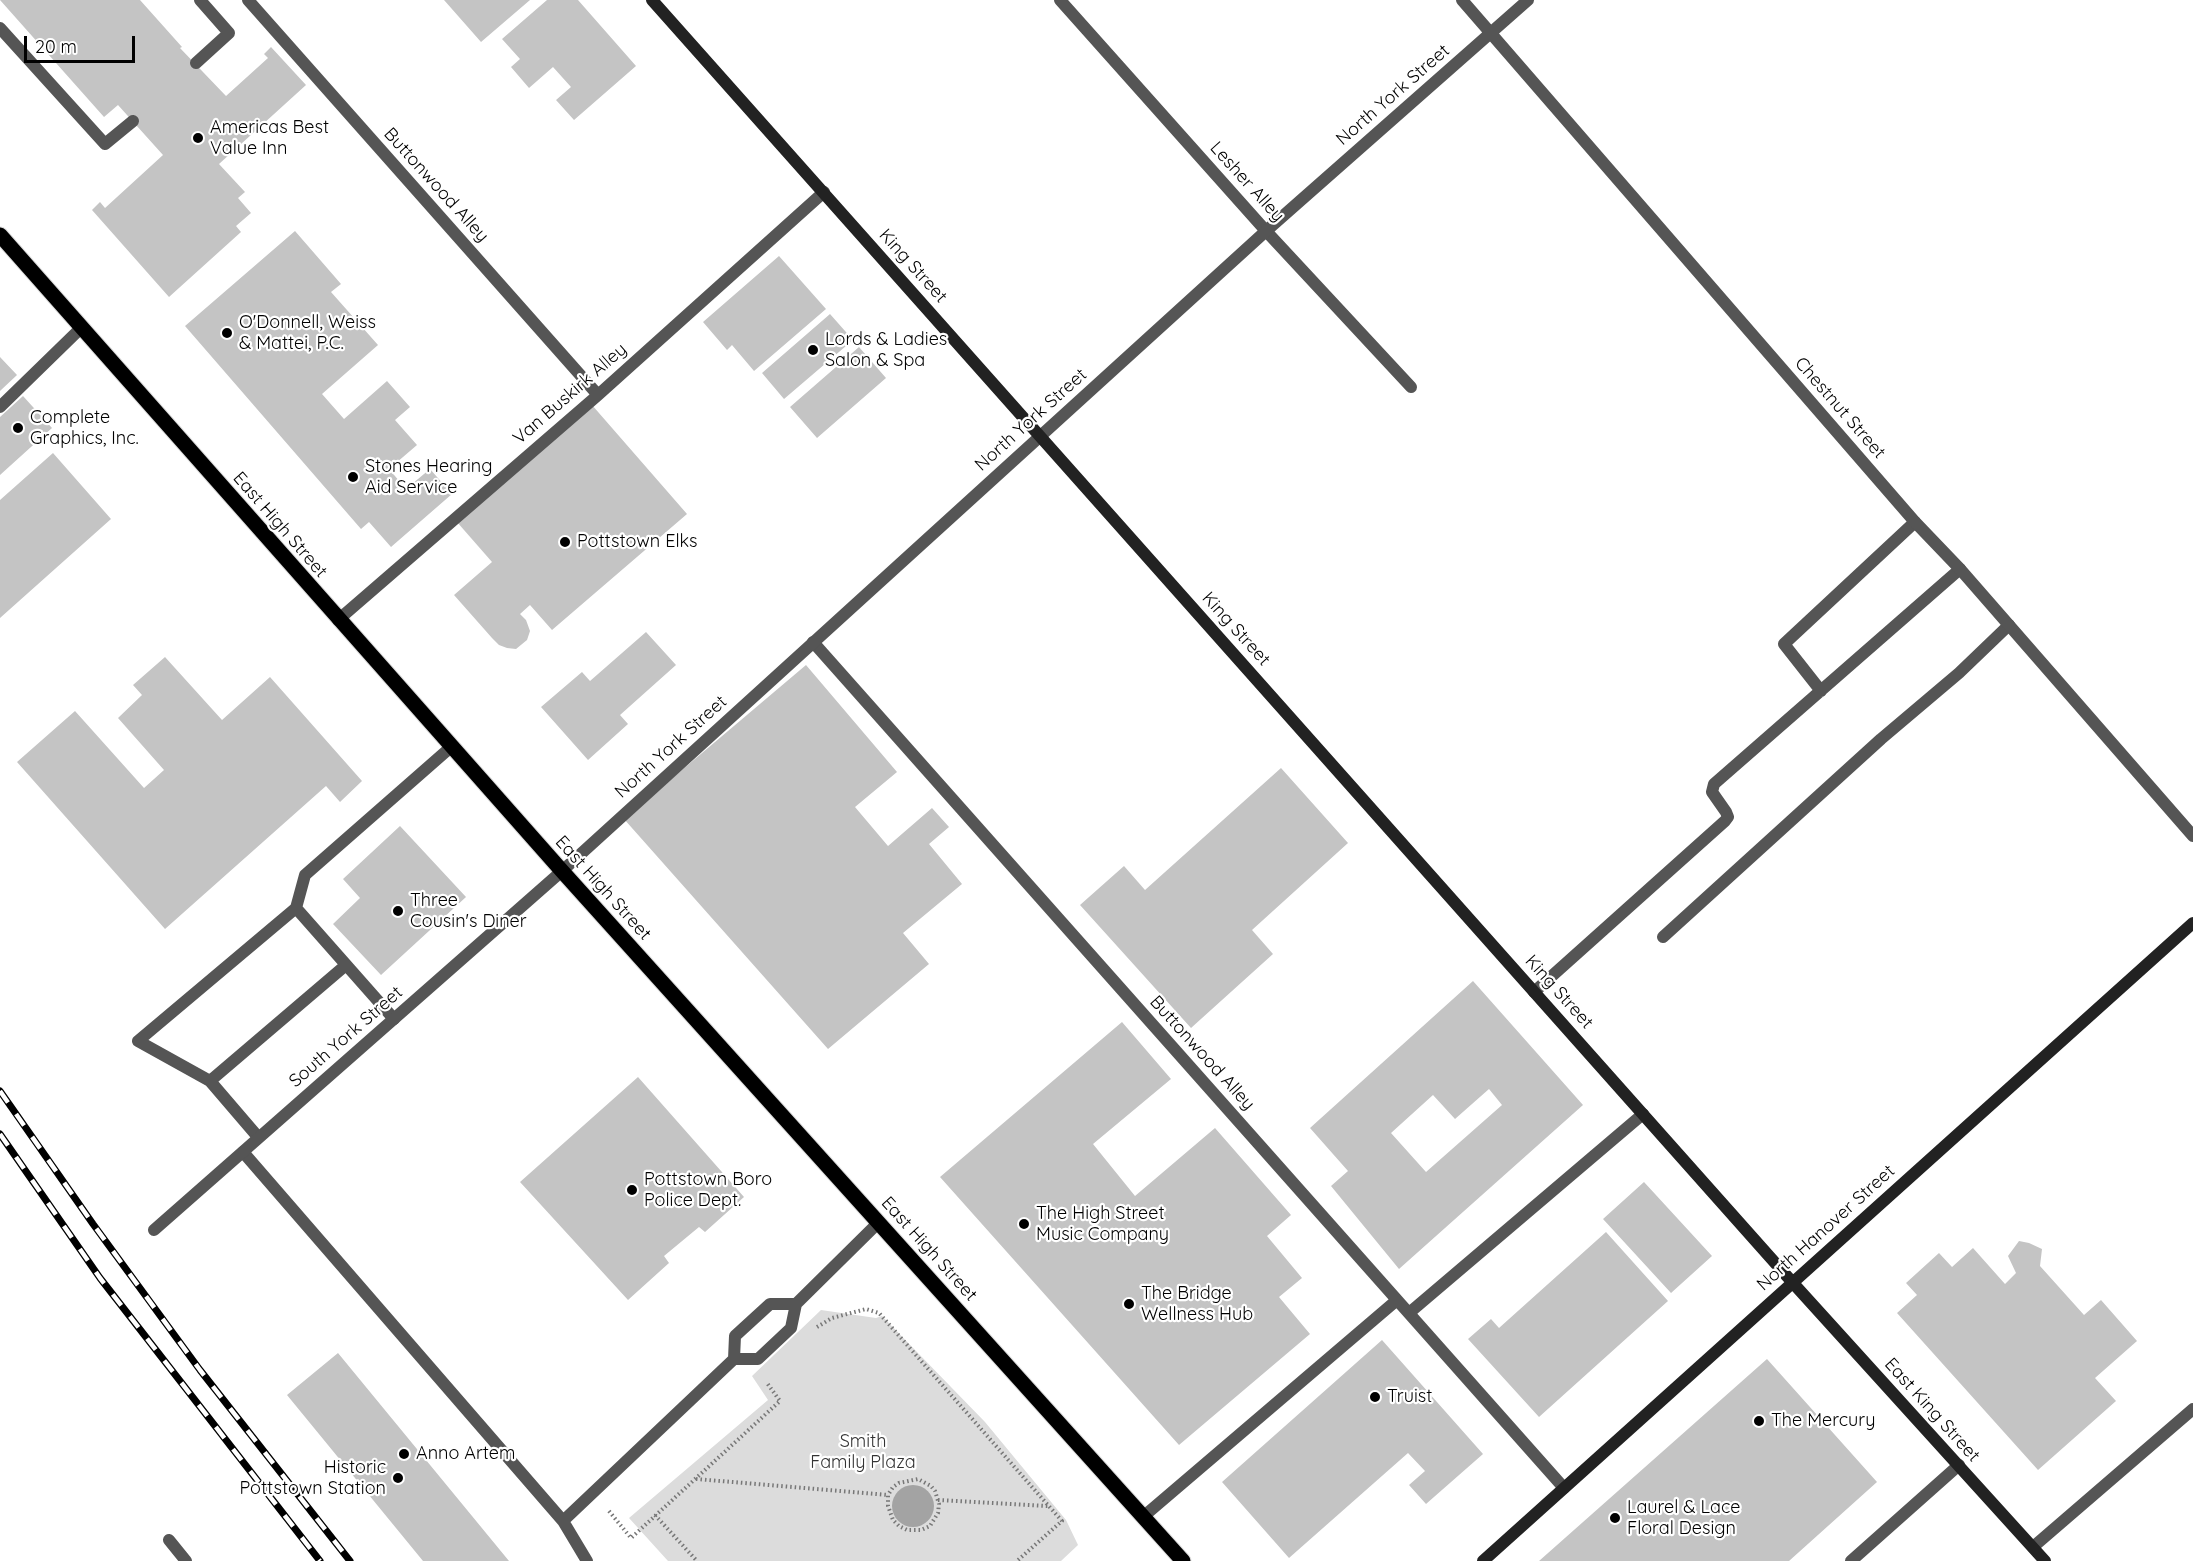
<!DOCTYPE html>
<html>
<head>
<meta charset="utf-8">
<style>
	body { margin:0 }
	#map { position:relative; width:2193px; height:1561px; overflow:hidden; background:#fff; font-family:Quicksand,sans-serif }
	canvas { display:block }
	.scale { position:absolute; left:24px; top:36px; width:111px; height:27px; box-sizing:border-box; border:3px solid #000; border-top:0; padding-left:8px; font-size:18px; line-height:21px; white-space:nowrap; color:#000; -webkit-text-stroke:4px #fff; paint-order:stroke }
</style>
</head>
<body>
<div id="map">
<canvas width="2193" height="1561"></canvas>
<div class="scale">20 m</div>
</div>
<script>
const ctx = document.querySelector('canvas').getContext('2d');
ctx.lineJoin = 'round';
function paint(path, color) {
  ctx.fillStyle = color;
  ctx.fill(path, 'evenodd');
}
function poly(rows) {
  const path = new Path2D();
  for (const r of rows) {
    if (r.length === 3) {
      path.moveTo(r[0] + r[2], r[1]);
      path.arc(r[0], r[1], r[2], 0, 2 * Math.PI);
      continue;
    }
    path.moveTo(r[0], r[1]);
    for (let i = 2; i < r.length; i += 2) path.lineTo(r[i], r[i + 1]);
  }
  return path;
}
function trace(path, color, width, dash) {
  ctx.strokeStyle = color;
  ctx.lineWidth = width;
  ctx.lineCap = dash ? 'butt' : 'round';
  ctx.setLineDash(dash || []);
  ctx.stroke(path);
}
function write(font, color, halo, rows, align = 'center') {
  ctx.font = font + ' Quicksand,sans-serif';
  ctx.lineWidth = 4.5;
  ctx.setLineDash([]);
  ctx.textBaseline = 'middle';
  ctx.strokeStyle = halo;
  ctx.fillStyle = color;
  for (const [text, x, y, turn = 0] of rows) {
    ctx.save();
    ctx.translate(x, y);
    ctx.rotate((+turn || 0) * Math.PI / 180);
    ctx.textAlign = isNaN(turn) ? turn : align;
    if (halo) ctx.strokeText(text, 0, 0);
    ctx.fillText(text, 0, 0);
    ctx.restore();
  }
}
const green = poly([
	[821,1310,876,1318,882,1316,985,1422,1066,1520,1078,1545,1061,1561,668,1561,629,1518,768,1400,752,1376]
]);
const water = poly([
	[913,1506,21]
]);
const building = poly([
	[0,0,140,0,182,47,180,48,226,96,268,58,264,54,271,47,306,85,219,164,245,192,238,198,251,213,236,226,241,232,169,297,92,210,100,202,105,208,163,155,118,105,104,117],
	[444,0,530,0,481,42],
	[547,0,578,0,636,66,574,120,556,100,571,87,553,67,529,88,511,67,520,59,502,39],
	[295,231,341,284,331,292,378,345,322,394,344,419,387,381,410,407,395,420,417,445,389,469,406,489,430,469,452,494,391,547,369,522,361,529,185,326],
	[779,256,826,309,754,371,732,345,727,350,703,322],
	[830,314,853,340,784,399,762,373],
	[859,347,886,378,817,438,790,407],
	[0,357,17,375,0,391],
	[23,396,52,428,0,475,0,417],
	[592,405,687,514,552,630,530,605,520,614,526,620,530,631,527,640,516,649,507,648,499,645,492,638,454,595,492,562,457,522],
	[53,453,111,519,0,618,0,500],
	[646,632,676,665,620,715,628,724,588,760,541,707,582,672,590,681],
	[165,657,222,720,270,677,362,781,340,802,326,786,165,929,17,762,75,711,144,788,164,770,118,718,142,695,133,685],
	[806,665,897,772,855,807,888,846,932,808,949,827,929,844,962,884,903,933,929,964,828,1049,624,819],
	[1281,768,1348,843,1252,930,1273,954,1191,1028,1080,905,1124,866,1145,890],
	[400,826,466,897,381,975,333,924,360,898,343,879],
	[1473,981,1583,1105,1399,1269,1331,1186,1348,1171,1310,1128],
	[1489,1089,1502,1105,1426,1172,1391,1133,1433,1095,1455,1119],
	[1122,1022,1171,1079,1093,1144,1135,1196,1215,1128,1291,1215,1267,1236,1302,1278,1279,1297,1310,1334,1179,1445,940,1177],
	[638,1077,744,1197,705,1232,699,1227,664,1256,669,1263,628,1300,520,1182],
	[1644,1182,1712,1256,1671,1293,1603,1219],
	[1606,1232,1668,1301,1539,1417,1468,1339,1491,1319,1499,1328],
	[2019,1241,2029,1243,2042,1249,2040,1266,2084,1315,2101,1300,2137,1341,2095,1378,2116,1401,2038,1470,1897,1313,1917,1295,1906,1283,1939,1253,1952,1267,1973,1248,2005,1284,2016,1273,2008,1256],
	[1382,1340,1483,1454,1426,1504,1409,1485,1425,1471,1408,1453,1289,1558,1222,1482],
	[338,1353,509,1561,423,1561,287,1395],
	[1767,1359,1877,1482,1789,1561,1539,1561]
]);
const path = poly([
	[817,1327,832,1318,866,1309,879,1313,1062,1521,1017,1561],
	[696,1479,888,1495,888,1506,893,1520,899,1526,907,1530,921,1530,930,1526,938,1513,939,1504,935,1491,931,1486,918,1479,899,1483,893,1487,888,1495],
	[938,1500,1048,1506],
	[609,1511,631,1538,780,1401,767,1383],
	[655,1515,697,1561]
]);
const lane = poly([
	[248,0,598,395],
	[1060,0,1266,231,1411,387],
	[0,28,105,144,133,121],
	[196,63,229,33,200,0],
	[0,407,81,328],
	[338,620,598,395,824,192],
	[813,642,1564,1488],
	[1821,691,1784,644,1915,522],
	[296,908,394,1019],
	[1663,937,1881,739,1959,673,2009,625],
	[1534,992,1725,821,1728,817,1726,812,1712,792,1714,784,1960,569],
	[210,1081,346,965],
	[258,1137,210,1081,138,1041,296,908,305,875,451,747],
	[243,1152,563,1521,587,1561],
	[1409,1313,1643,1114],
	[734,1359,758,1359,791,1328,796,1304,879,1222],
	[1144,1516,1397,1300],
	[563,1521,734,1359,735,1336,770,1304,796,1304],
	[169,1540,186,1561],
	[2033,1547,2193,1409],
	[1851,1561,1959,1465]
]);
const street = poly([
	[1462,0,1915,522,1960,569,2193,836],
	[154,1230,562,871,1266,231,1528,0]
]);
const secondary = poly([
	[652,0,1793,1283,2045,1561],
	[1483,1561,2193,923]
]);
const primary = poly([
	[0,235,562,871,1183,1561]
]);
const rail = poly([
	[0,1091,93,1224,200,1370,350,1561],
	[0,1134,100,1278,320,1561]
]);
const markers = [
	[198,138,6,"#000"],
	[227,333,6,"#000"],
	[813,350,6,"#000"],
	[18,428,6,"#000"],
	[353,477,6,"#000"],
	[565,542,6,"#000"],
	[398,911,6,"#000"],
	[632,1190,6,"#000"],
	[1024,1224,6,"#000"],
	[1129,1304,6,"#000"],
	[1375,1397,6,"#000"],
	[1759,1421,6,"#000"],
	[404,1454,6,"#000"],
	[398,1478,6,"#000"],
	[1615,1518,6,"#000"]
];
const streetNames = [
	["North York Street",1393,95,-41],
	["Lesher Alley",1247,182,48],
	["Buttonwood Alley",436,185,48],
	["King Street",913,266,48],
	["Van Buskirk Alley",570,394,-41],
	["Chestnut Street",1840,408,49],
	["North York Street",1031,420,-42],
	["East High Street",280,525,49],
	["King Street",1236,629,48],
	["North York Street",671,747,-42],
	["East High Street",603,888,48],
	["King Street",1559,992,48],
	["South York Street",346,1037,-41],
	["Buttonwood Alley",1202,1053,48],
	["North Hanover Street",1826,1228,-42],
	["East High Street",929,1249,48],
	["East King Street",1932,1410,48]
];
const poiNames = [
	["Americas Best",210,128],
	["Value Inn",210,149],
	["O'Donnell, Weiss",239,323],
	["& Mattei, P.C.",239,344],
	["Lords & Ladies",825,340],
	["Salon & Spa",825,361],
	["Complete",30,418],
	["Graphics, Inc.",30,439],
	["Stones Hearing",365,467],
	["Aid Service",365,488],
	["Pottstown Elks",577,542],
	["Three",410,901],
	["Cousin's Diner",410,922],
	["Pottstown Boro",644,1180],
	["Police Dept.",644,1201],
	["The High Street",1036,1214],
	["Music Company",1036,1235],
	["The Bridge",1141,1294],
	["Wellness Hub",1141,1315],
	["Truist",1387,1397],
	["The Mercury",1771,1421],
	["Anno Artem",416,1454],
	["Historic",386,1468,"right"],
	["Pottstown Station",386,1489,"right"],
	["Laurel & Lace",1627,1508],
	["Floral Design",1627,1529]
];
const parkNames = [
	["Smith",863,1442],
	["Family Plaza",863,1463]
];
paint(green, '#dcdcdc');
paint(water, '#a3a3a3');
paint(building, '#c4c4c4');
trace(primary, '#dbdbdb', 17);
trace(path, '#777', 4, [1.5, 3]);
trace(lane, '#555', 12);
trace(street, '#555', 12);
trace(secondary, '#222', 12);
trace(primary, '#000', 15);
trace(rail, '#000', 7);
trace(rail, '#fff', 4.5, [14]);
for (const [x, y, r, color] of markers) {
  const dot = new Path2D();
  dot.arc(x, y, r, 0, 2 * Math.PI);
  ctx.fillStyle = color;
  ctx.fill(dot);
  trace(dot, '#fff', 2);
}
write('18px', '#000', '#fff', streetNames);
write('18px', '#000', '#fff', poiNames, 'left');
write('18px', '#333', '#fff', parkNames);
</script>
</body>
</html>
